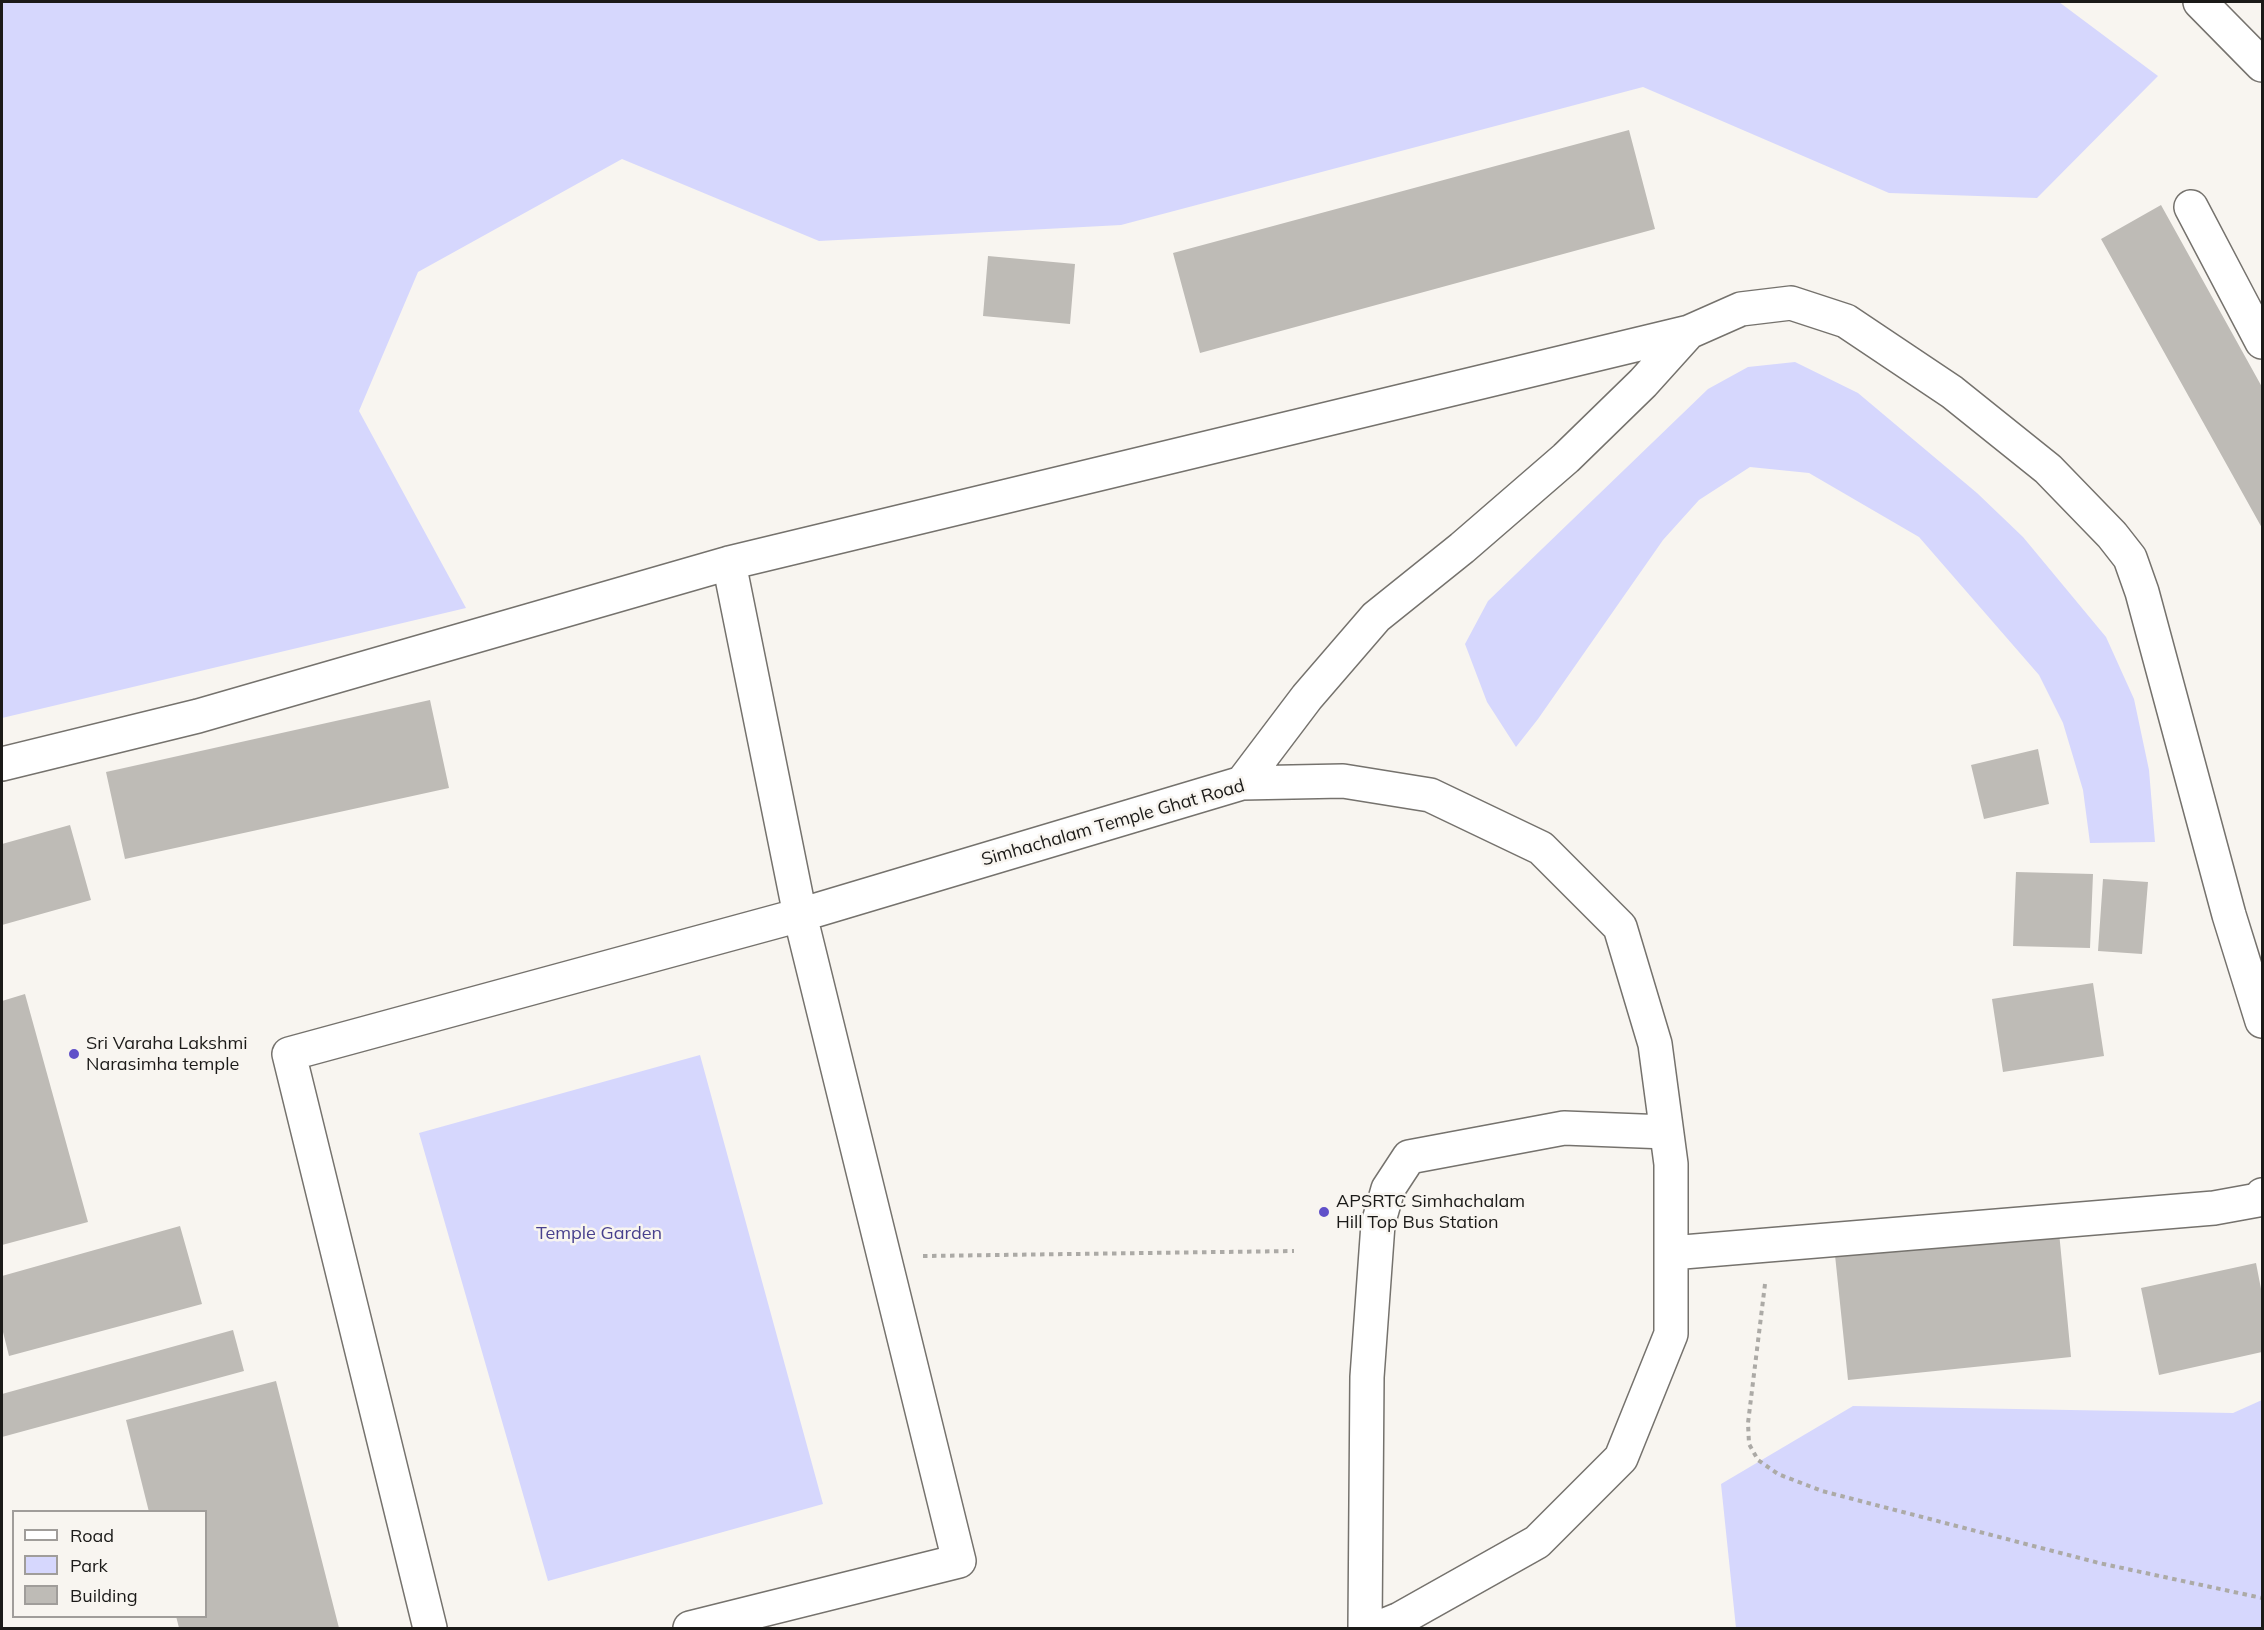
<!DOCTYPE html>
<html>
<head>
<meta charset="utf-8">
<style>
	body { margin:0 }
	#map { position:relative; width:2264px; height:1630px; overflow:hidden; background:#f8f5f0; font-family:Mulish,sans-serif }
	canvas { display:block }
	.frame { position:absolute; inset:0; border:3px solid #1b1a18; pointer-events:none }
	.legend { position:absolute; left:12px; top:1510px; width:195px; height:108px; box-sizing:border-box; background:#f8f5f0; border:2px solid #a09d9a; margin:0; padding:8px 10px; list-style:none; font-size:18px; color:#1b1a18 }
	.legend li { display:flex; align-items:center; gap:12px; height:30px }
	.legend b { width:30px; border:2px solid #a09d9a }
</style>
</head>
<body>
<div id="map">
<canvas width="2264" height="1630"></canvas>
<div class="frame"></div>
<ul class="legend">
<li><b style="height:8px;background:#fff"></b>Road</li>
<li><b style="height:16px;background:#d6d7fd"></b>Park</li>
<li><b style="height:16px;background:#bebbb6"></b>Building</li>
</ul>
</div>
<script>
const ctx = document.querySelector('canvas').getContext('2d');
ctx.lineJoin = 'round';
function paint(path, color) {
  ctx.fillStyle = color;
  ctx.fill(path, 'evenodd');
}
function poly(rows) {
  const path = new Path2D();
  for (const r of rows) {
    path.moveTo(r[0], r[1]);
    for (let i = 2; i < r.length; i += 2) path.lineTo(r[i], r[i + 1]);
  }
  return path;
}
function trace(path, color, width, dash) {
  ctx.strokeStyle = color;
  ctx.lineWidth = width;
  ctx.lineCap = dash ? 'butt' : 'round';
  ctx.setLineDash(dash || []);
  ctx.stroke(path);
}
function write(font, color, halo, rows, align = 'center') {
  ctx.font = font + ' Mulish,sans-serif';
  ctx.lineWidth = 5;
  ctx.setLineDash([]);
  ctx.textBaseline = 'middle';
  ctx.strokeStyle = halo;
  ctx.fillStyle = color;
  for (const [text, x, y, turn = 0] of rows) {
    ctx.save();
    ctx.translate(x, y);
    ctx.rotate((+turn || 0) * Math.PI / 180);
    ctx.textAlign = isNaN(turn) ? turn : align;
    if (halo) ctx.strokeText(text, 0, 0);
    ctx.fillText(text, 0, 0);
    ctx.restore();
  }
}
const green = poly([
	[2,2,2059,2,2158,76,2037,198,1889,193,1643,87,1121,225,819,241,622,159,418,272,359,411,466,608,2,718],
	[1795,362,1858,393,1977,493,2023,537,2106,637,2134,699,2149,770,2155,842,2090,843,2083,790,2063,723,2039,675,1919,537,1809,473,1750,467,1699,500,1663,540,1538,719,1516,747,1487,702,1465,644,1488,601,1708,389,1748,367],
	[700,1055,823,1504,548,1581,419,1133],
	[2262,1400,2262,1628,1736,1628,1721,1484,1853,1406,2233,1413]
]);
const building = poly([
	[1629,130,1655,229,1200,353,1173,253],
	[2161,205,2262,387,2262,528,2101,239],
	[988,256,1075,264,1070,324,983,316],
	[430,700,449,788,125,859,106,772],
	[2038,749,2049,804,1984,819,1971,765],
	[70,825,91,900,2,925,2,844],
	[2016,872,2093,874,2090,948,2013,946],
	[2103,879,2148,882,2142,954,2098,951],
	[2093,983,2104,1056,2003,1072,1992,999],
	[25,994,88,1222,2,1245,2,1001],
	[180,1226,202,1304,9,1356,2,1328,2,1276],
	[2059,1232,2071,1357,1848,1380,1835,1255],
	[2256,1263,2262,1294,2262,1352,2159,1375,2141,1288],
	[233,1330,244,1371,2,1437,2,1394],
	[276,1381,339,1628,179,1628,176,1616,206,1616,206,1512,149,1512,126,1420]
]);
const path = poly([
	[923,1256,1294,1251],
	[1765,1284,1748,1423,1749,1444,1758,1460,1778,1474,1822,1491,2099,1563,2262,1598]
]);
const minor = poly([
	[2200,2,2262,65],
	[2191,207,2262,342],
	[2,764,198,716,729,563,1689,332],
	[1242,783,1307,697,1376,617,1462,548,1566,458,1643,383,1689,332,1741,309,1791,303,1846,321,1952,392,2048,469,2112,535,2130,558,2142,592,2229,915,2262,1021],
	[1671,1253,2214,1208,2258,1200,2262,1195],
	[430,1628,289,1054,800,915,1242,783,1343,781,1430,795,1541,848,1620,927,1655,1044,1671,1164,1671,1334,1621,1458,1537,1542,1400,1619,1378,1628],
	[690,1628,959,1561,800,915,729,563],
	[1365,1628,1367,1377,1378,1224,1388,1189,1409,1157,1564,1128,1666,1132]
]);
const markers = [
	[74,1054,6,"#6050c9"],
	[1324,1212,6,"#6050c9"]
];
const streetNames = [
	["Simhachalam Temple Ghat Road",1113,823,-16]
];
const poiNames = [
	["Sri Varaha Lakshmi",86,1044],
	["Narasimha temple",86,1065],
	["APSRTC Simhachalam",1336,1202],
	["Hill Top Bus Station",1336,1223]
];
const parkNames = [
	["Temple Garden",599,1234]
];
paint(green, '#d6d7fd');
paint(building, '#bebbb6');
trace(minor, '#75726d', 36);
trace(path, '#acaaa6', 4, [4.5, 4.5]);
trace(minor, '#fff', 33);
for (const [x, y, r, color] of markers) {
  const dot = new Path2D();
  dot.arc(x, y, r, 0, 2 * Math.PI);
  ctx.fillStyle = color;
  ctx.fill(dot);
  trace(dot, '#f8f5f0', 2);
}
write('18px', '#1b1a18', '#f8f5f0', streetNames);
write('18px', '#1b1a18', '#f8f5f0', poiNames, 'left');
write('18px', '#47408d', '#f8f5f0', parkNames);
</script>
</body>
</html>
